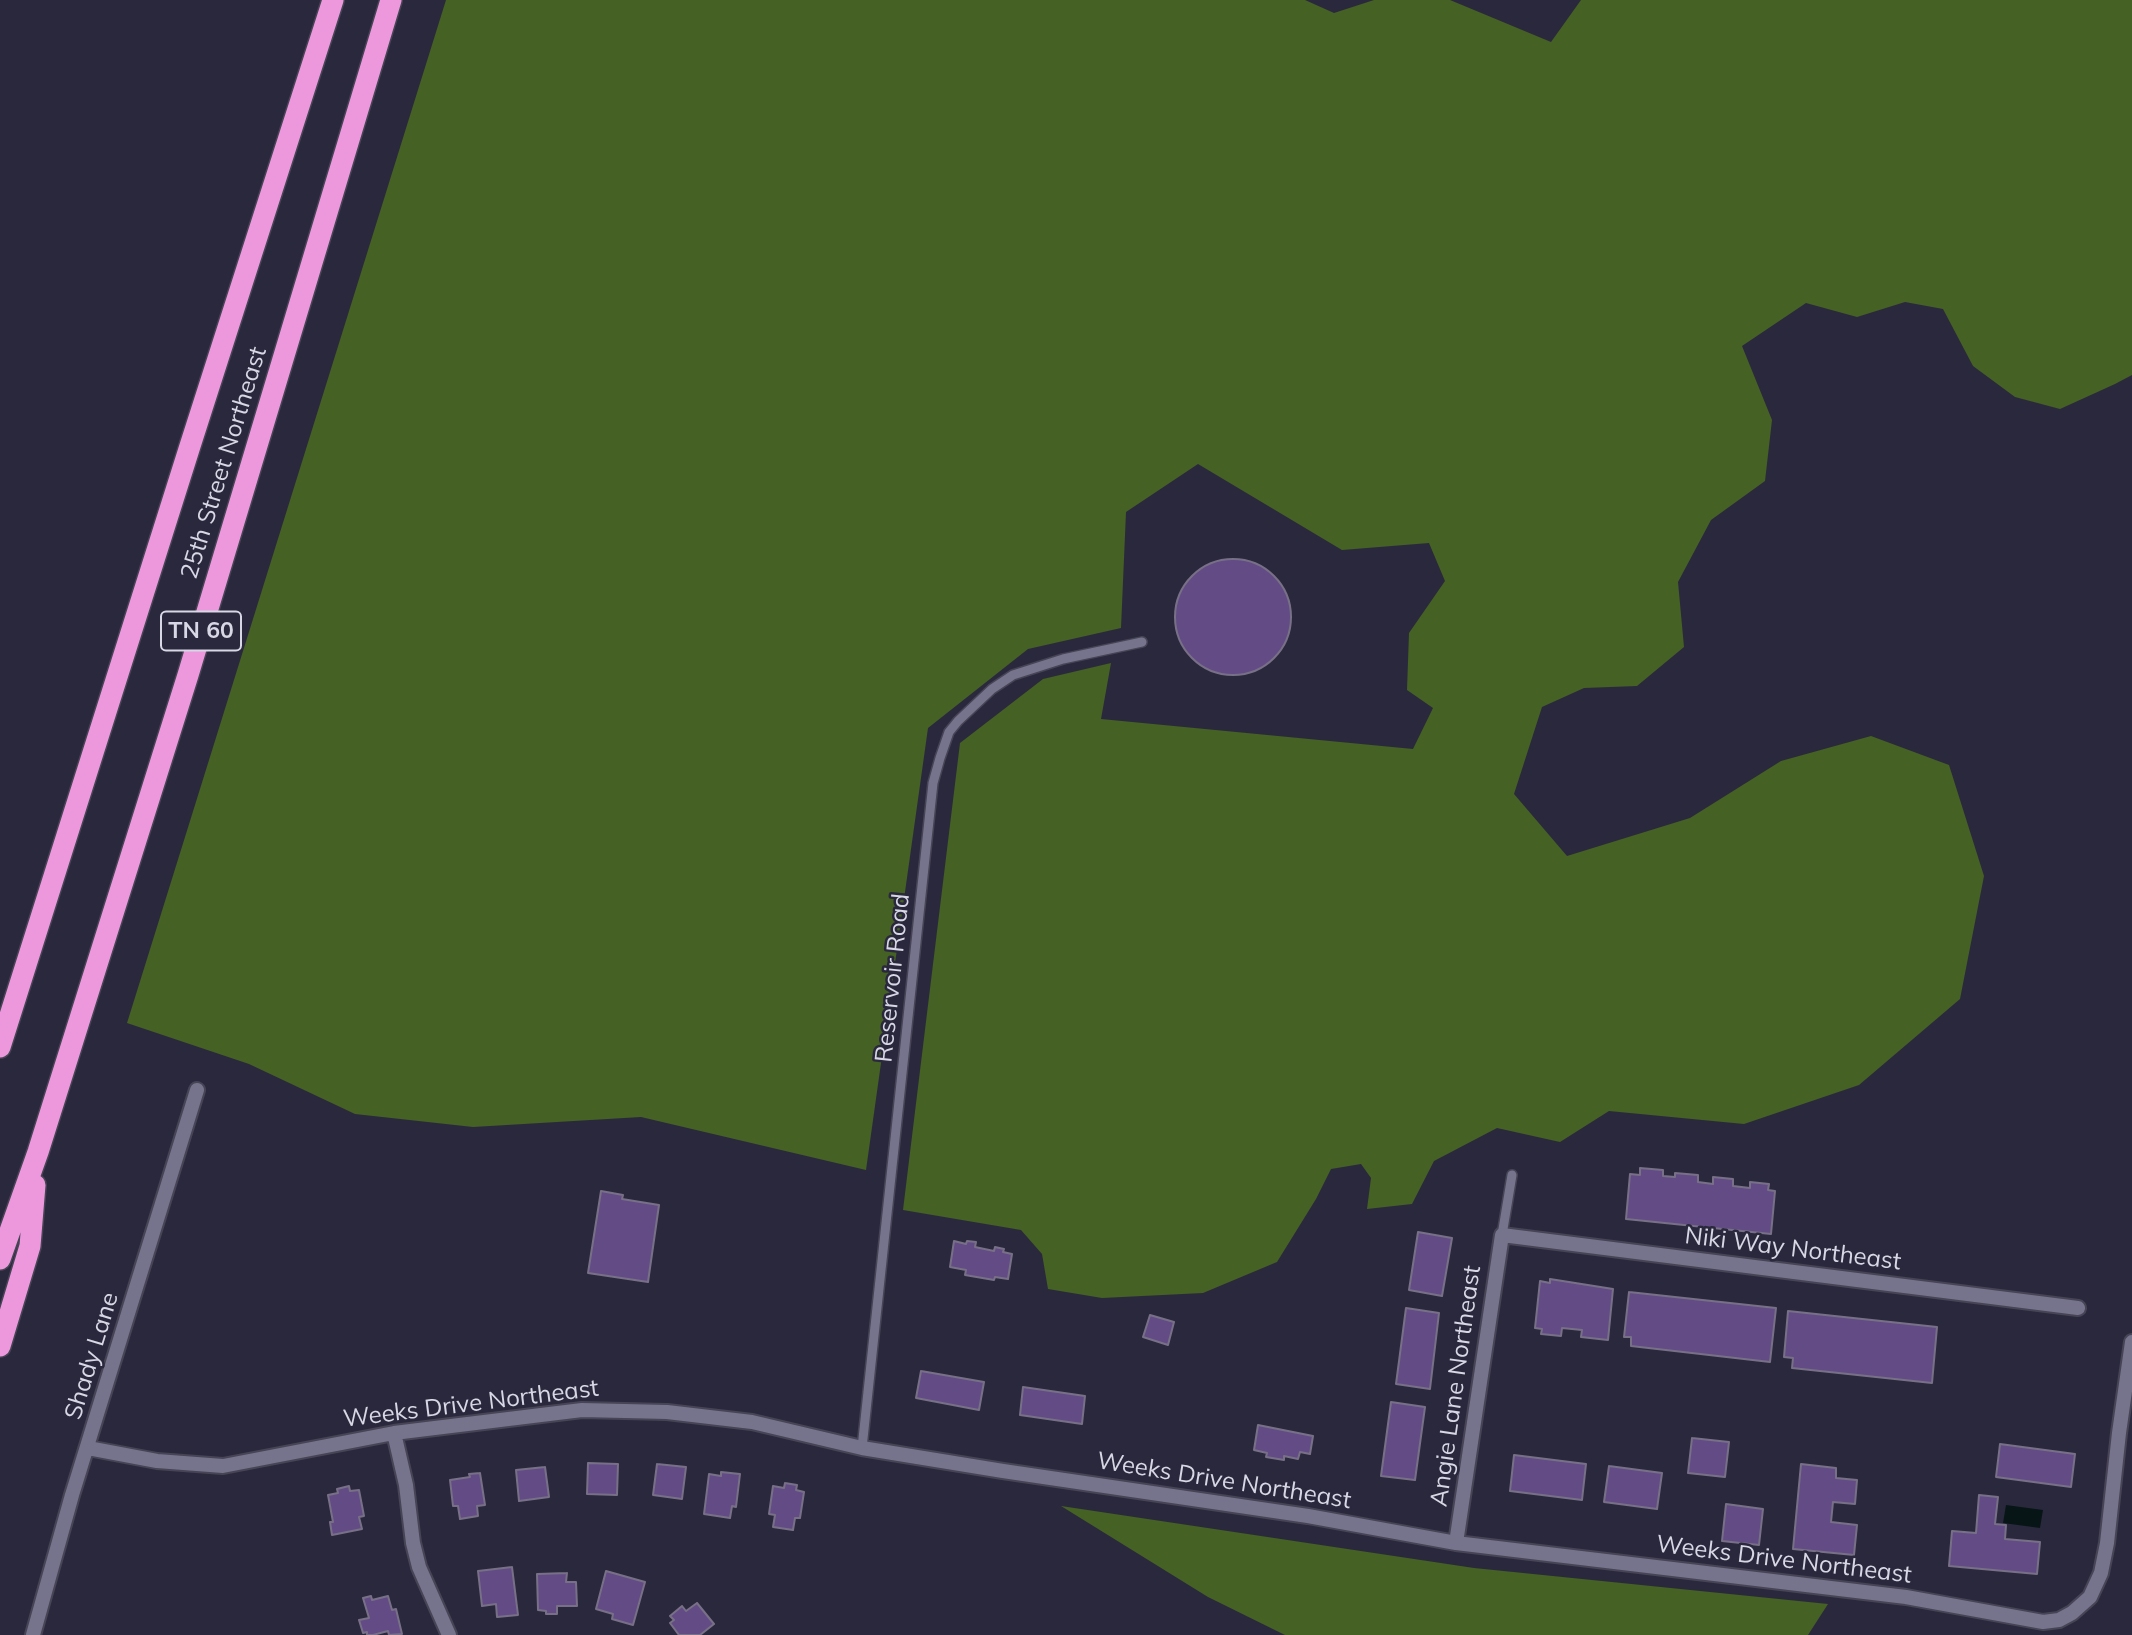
<!DOCTYPE html>
<html>
<head>
<meta charset="utf-8">
<style>
	body { margin:0 }
	canvas { display:block; background:#2a283c }
</style>
</head>
<body>
<canvas width="2132" height="1635"></canvas>
<script>
const ctx = document.querySelector('canvas').getContext('2d');
ctx.lineJoin = 'round';
function paint(path, color) {
  ctx.fillStyle = color;
  ctx.fill(path, 'evenodd');
}
function poly(rows) {
  const path = new Path2D();
  for (const r of rows) {
    if (r.length === 3) {
      path.moveTo(r[0] + r[2], r[1]);
      path.arc(r[0], r[1], r[2], 0, 2 * Math.PI);
      continue;
    }
    path.moveTo(r[0], r[1]);
    for (let i = 2; i < r.length; i += 2) path.lineTo(r[i], r[i + 1]);
  }
  return path;
}
function trace(path, color, width, dash) {
  ctx.strokeStyle = color;
  ctx.lineWidth = width;
  ctx.lineCap = dash ? 'butt' : 'round';
  ctx.setLineDash(dash || []);
  ctx.stroke(path);
}
function write(font, color, halo, rows, align = 'center') {
  ctx.font = font + ' Mulish,sans-serif';
  ctx.lineWidth = 5;
  ctx.setLineDash([]);
  ctx.textBaseline = 'middle';
  ctx.strokeStyle = halo;
  ctx.fillStyle = color;
  for (const [text, x, y, turn = 0] of rows) {
    ctx.save();
    ctx.translate(x, y);
    ctx.rotate((+turn || 0) * Math.PI / 180);
    ctx.textAlign = isNaN(turn) ? turn : align;
    if (halo) ctx.strokeText(text, 0, 0);
    ctx.fillText(text, 0, 0);
    ctx.restore();
  }
}
const forest = poly([
	[446,0,1305,0,1334,13,1374,0,1450,0,1551,42,1581,0,2132,0,2132,375,2115,384,2060,409,2015,397,1973,366,1943,309,1905,302,1857,317,1806,303,1742,346,1772,420,1765,481,1711,520,1678,582,1684,647,1637,686,1584,688,1542,707,1514,794,1567,856,1690,818,1781,761,1871,736,1949,765,1984,876,1960,999,1859,1085,1744,1124,1609,1111,1560,1142,1497,1128,1434,1161,1412,1204,1367,1209,1371,1178,1361,1164,1331,1169,1316,1199,1277,1262,1203,1293,1102,1298,1048,1289,1042,1254,1021,1230,903,1210,960,743,1043,679,1111,663,1101,719,1413,749,1433,708,1407,690,1409,633,1445,581,1429,543,1342,550,1198,464,1126,512,1121,628,1028,649,928,728,866,1170,641,1117,473,1127,355,1114,249,1064,127,1023],
	[1061,1506,1474,1568,1828,1604,1808,1635,1285,1635,1208,1597]
]);
const water = poly([
	[2006,1505,2043,1510,2040,1528,2003,1523]
]);
const building = poly([
	[1233,617,58],
	[1640,1168,1663,1170,1663,1176,1675,1177,1675,1173,1698,1175,1698,1182,1713,1184,1713,1177,1733,1179,1733,1186,1750,1188,1750,1182,1769,1184,1768,1190,1775,1191,1771,1234,1626,1219,1630,1174,1640,1175,1640,1168],
	[601,1191,623,1195,622,1199,659,1205,648,1282,588,1273,601,1191],
	[1418,1232,1452,1238,1442,1296,1409,1290,1418,1232],
	[954,1241,966,1244,967,1241,976,1242,975,1247,994,1251,995,1247,1004,1249,1003,1252,1012,1254,1008,1279,995,1277,994,1280,965,1275,966,1270,950,1267,954,1241],
	[1550,1279,1613,1289,1608,1340,1581,1337,1582,1330,1562,1328,1561,1336,1541,1334,1542,1329,1535,1328,1540,1281,1550,1283,1550,1279],
	[1629,1292,1776,1308,1770,1362,1631,1346,1631,1337,1624,1337,1629,1292],
	[1406,1308,1439,1313,1430,1389,1396,1384,1406,1308],
	[1788,1311,1937,1327,1932,1383,1792,1368,1793,1358,1784,1357,1788,1311],
	[1150,1315,1174,1322,1168,1345,1143,1337,1150,1315],
	[921,1371,984,1382,979,1410,916,1398,921,1371],
	[1023,1387,1085,1396,1082,1424,1020,1415,1023,1387],
	[1391,1402,1425,1407,1415,1480,1381,1476,1391,1402],
	[1258,1425,1313,1436,1310,1454,1300,1452,1298,1459,1284,1456,1284,1460,1266,1457,1267,1453,1254,1450,1258,1425],
	[1692,1438,1729,1442,1725,1477,1688,1473,1692,1438],
	[2000,1444,2075,1454,2071,1487,1996,1477,2000,1444],
	[1514,1455,1586,1464,1582,1500,1510,1491,1514,1455],
	[588,1463,618,1464,617,1495,587,1494,588,1463],
	[657,1464,686,1467,682,1499,653,1495,657,1464],
	[1801,1464,1836,1468,1836,1478,1857,1480,1855,1504,1833,1502,1831,1522,1857,1525,1854,1555,1793,1549,1801,1464],
	[1609,1466,1662,1473,1657,1509,1604,1502,1609,1466],
	[545,1467,549,1497,519,1501,516,1470,545,1467],
	[721,1472,740,1474,736,1507,732,1506,730,1518,704,1514,709,1474,721,1476,721,1472],
	[480,1473,485,1505,477,1506,478,1516,460,1519,458,1506,453,1506,450,1480,470,1477,469,1474,480,1473],
	[785,1483,797,1485,796,1490,804,1492,800,1518,795,1518,793,1530,773,1527,775,1515,769,1514,773,1486,784,1488,785,1483],
	[349,1486,350,1491,359,1490,364,1516,359,1517,362,1529,332,1535,330,1522,333,1522,328,1495,338,1493,337,1489,349,1486],
	[1979,1495,1998,1497,1995,1524,2006,1525,2005,1539,2040,1542,2037,1574,1949,1566,1952,1531,1976,1533,1979,1495],
	[1726,1504,1763,1509,1759,1545,1722,1541,1726,1504],
	[512,1567,518,1615,497,1617,496,1604,482,1606,478,1571,512,1567],
	[606,1571,645,1582,633,1625,612,1619,613,1614,596,1609,606,1571],
	[567,1573,566,1582,576,1582,577,1606,557,1606,557,1614,546,1614,546,1611,538,1610,537,1574,567,1573],
	[371,1596,372,1600,388,1596,392,1610,396,1609,402,1634,389,1635,388,1631,373,1635,367,1635,367,1632,363,1633,359,1620,369,1618,363,1598,371,1596],
	[697,1603,714,1624,700,1635,679,1635,670,1623,674,1620,670,1616,682,1606,686,1611,697,1603]
]);
const service = poly([
	[1502,1235,1512,1175],
	[862,1448,933,783,940,758,949,732,958,721,992,689,1013,675,1063,659,1142,642]
]);
const minor = poly([
	[394,1433,406,1485,413,1543,419,1567,449,1635],
	[88,1448,157,1461,223,1466,394,1433,582,1410,667,1412,752,1422,862,1448,1003,1471,1308,1516,1456,1543,1906,1597,2043,1622,2059,1620,2072,1613,2090,1597,2101,1573,2107,1543,2119,1433,2132,1342],
	[1456,1543,1502,1235,2078,1308],
	[33,1635,72,1495,197,1090]
]);
const motorway = poly([
	[0,1047,190,446,333,0],
	[0,1259,38,1152,188,675,391,0],
	[0,1346,30,1246,35,1185]
]);
const shields = [
	[201,631,80]
];
const shieldNames = [
	["TN 60",201,631]
];
const streetNames = [
	["25th Street Northeast",224,463,-73],
	["Reservoir Road",893,978,-84],
	["Niki Way Northeast",1793,1249,7],
	["Shady Lane",92,1356,-73],
	["Angie Lane Northeast",1456,1386,-82],
	["Weeks Drive Northeast",471,1404,-7],
	["Weeks Drive Northeast",1224,1481,9],
	["Weeks Drive Northeast",1784,1560,7]
];
paint(forest, '#456124');
paint(water, '#081516');
paint(building, '#634c85');
trace(building, '#787087', 2);
trace(service, '#464455', 12);
trace(minor, '#464455', 18);
trace(motorway, '#464455', 24);
trace(service, '#75748c', 9);
trace(minor, '#75748c', 14);
trace(motorway, '#ed98dd', 21);
for (const [x, y, w] of shields) {
  const box = new Path2D();
  box.roundRect(x - w / 2, y - 19.5, w, 39, 5);
  ctx.fillStyle = '#2a283c';
  ctx.fill(box);
  trace(box, '#d8d7e5', 2);
}
write('bold 23px', '#d8d7e5', null, shieldNames);
write('24px', '#d8d7e5', '#2a283c', streetNames);
</script>
</body>
</html>
